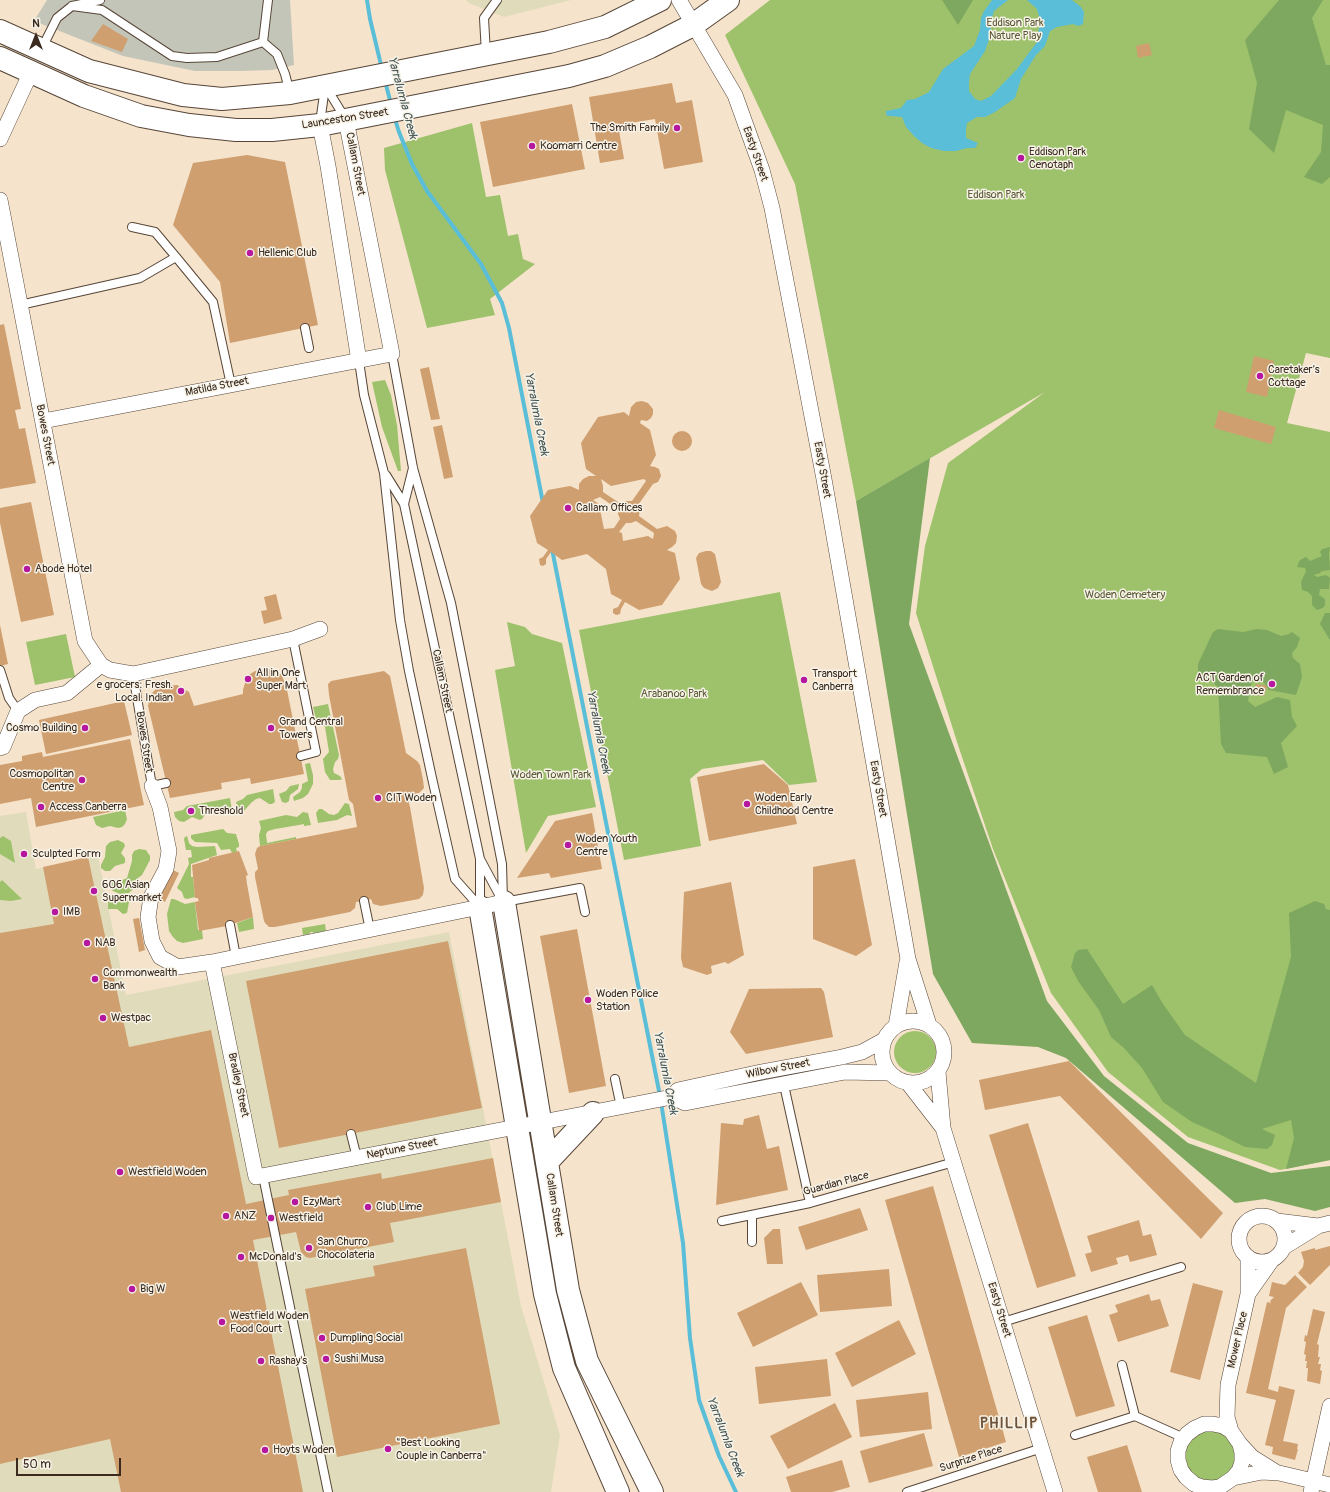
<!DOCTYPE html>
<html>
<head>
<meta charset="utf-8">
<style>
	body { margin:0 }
	#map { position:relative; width:1330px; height:1492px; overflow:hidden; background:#f5e3cb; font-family:Pangolin,sans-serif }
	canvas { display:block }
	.north { position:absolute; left:16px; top:16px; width:40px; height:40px; -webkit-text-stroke:3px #f7f3e8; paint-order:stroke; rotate:0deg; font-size:11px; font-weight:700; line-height:16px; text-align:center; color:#3b2a1e }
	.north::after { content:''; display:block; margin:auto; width:14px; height:18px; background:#3b2a1e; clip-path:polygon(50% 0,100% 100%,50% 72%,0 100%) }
	.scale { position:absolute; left:16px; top:1458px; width:105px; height:18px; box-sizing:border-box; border:2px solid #3b2a1e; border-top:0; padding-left:5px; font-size:12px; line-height:14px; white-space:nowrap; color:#3b2a1e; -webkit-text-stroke:3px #f7f3e8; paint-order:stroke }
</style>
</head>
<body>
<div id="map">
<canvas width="1330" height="1492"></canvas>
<div class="north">N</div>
<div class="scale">50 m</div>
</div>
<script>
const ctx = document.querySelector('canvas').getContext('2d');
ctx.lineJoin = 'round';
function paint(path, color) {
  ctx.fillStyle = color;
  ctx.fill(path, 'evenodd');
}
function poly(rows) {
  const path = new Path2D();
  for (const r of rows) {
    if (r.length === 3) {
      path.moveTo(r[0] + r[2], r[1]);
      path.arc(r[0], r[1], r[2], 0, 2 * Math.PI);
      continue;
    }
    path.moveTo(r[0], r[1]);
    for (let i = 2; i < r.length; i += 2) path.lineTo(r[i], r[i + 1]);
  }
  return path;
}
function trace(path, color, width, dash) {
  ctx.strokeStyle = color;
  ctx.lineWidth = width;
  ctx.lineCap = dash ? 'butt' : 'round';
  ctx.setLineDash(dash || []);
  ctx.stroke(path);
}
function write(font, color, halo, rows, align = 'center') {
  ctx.font = font + ' Pangolin,sans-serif';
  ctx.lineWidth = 3;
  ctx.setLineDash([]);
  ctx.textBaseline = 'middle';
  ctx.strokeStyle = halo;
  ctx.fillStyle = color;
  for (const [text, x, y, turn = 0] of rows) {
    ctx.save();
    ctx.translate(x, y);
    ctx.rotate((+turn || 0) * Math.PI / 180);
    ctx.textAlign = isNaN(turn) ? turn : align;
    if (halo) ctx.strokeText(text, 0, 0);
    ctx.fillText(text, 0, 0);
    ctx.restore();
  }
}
const built = poly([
	[466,0,571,0,504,17,469,3],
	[26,812,36,869,98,856,126,995,449,932,521,1306,560,1435,551,1492,0,1492,0,816]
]);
const industrial = poly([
	[47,0,290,0,294,65,272,70,239,71,195,71,123,56,34,21]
]);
const green = poly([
	[770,0,1330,0,1330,358,1306,353,1287,423,1330,432,1330,1160,1280,1170,1188,1137,1108,1072,1051,993,993,849,959,748,916,613,925,546,948,463,1045,392,856,501,795,184,725,35],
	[472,123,486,197,500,195,508,236,518,234,523,259,535,264,490,299,495,315,427,328,385,170,384,148],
	[385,380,391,395,397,425,401,471,398,471,382,427,372,382],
	[780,592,817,782,789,785,763,760,702,769,690,779,701,846,624,860,579,630],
	[507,622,525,627,532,634,562,643,596,807,548,816,526,853,495,670,515,666],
	[66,634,75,677,35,685,26,642],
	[328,704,339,755,338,759,335,762,333,769,334,773,340,776,342,779,340,780,330,780,325,772,323,759,329,752,325,727,316,719,313,707],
	[310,763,313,775,313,784,308,794,303,798,294,801,293,797,300,792,302,788,302,784,308,781,305,764],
	[299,784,298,789,290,795,289,801,286,803,282,802,279,794,286,791,290,786],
	[273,789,275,802,272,804,269,804,260,798,256,799,251,803,244,811,238,809,236,802,243,799,247,795],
	[230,798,232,810,229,813,225,813,219,808,214,807,210,808,202,819,200,820,192,817,184,822,179,821,175,817,174,812,183,810,187,806],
	[345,803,349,804,352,816,347,815,337,820,318,823,316,813,319,809,322,809,329,814,334,815,338,813],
	[125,810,127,819,125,824,122,827,118,828,110,826,102,828,96,825,93,817],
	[303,812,308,813,311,825,304,826,304,824,299,825,275,829,268,831,266,834,267,843,296,837,296,839,260,846,259,835,261,828,259,821,286,815,297,817],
	[223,829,227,833,236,834,239,844,239,847,236,848,237,852,232,853,230,849,221,850,217,843,195,842,191,838,191,835,196,834],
	[3,836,11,841,15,863,0,854,0,838],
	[187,836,189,843,192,846,197,847,215,846,217,855,191,864,191,877,193,877,195,897,187,899,184,898,182,892,177,888,189,864,188,858,192,857,191,850,186,850,184,839,185,837],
	[118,840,124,843,125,846,121,853,125,858,125,863,115,866,110,871,105,871,101,868,101,865,105,857,106,846,110,842],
	[139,849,146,850,150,856,150,860,142,875,138,878,138,884,129,893,120,894,113,891,111,889,110,885,111,879,120,881,127,878,132,861,132,855,134,851],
	[2,880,22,899,11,901,0,900,0,882],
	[114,898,127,900,129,902,127,913,123,914,117,909,108,909,108,902,110,899],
	[171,899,174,899,185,904,195,902,198,930,202,930,203,939,183,943,177,941,173,937,169,931,167,914],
	[253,917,254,929,239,932,237,923],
	[325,924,326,931,313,933,313,932,310,932,310,934,303,935,302,928],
	[915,1052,21],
	[1218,1427,1239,1445,1232,1477,1202,1484,1185,1469,1183,1448,1198,1430]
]);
const forest = poly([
	[942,0,973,0,958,25],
	[1279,0,1323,0,1312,18,1326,65,1330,65,1330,177,1322,184,1304,177,1321,152,1323,125,1286,110,1274,153,1249,129,1257,83,1245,40],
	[930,458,909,624,1047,1001,1104,1076,1188,1143,1271,1173,1330,1166,1330,1207,1315,1211,1265,1199,1235,1203,1066,1058,1038,1047,972,1043,933,974,856,501],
	[1330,547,1329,553,1330,570,1322,571,1320,573,1314,575,1317,577,1326,575,1330,578,1329,589,1320,589,1319,595,1325,599,1325,605,1323,608,1317,610,1312,605,1312,596,1308,592,1302,590,1301,582,1306,571,1305,568,1297,567,1300,560,1306,557,1310,561,1322,556,1320,552,1322,549],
	[1325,613,1330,613,1330,640,1320,624],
	[1218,629,1243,632,1257,629,1267,630,1281,636,1289,634,1292,632,1300,638,1297,647,1292,653,1293,658,1300,664,1302,677,1296,695,1269,690,1262,680,1252,681,1248,701,1255,707,1277,697,1290,700,1292,717,1297,726,1281,743,1288,767,1274,774,1267,757,1226,753,1221,744,1218,687,1211,681,1201,677,1198,672,1198,664,1213,632],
	[1315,901,1324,904,1326,909,1330,910,1330,1160,1286,1169,1294,1138,1291,1120,1262,1129,1275,1135,1272,1145,1267,1149,1245,1147,1219,1134,1192,1122,1163,1102,1142,1068,1124,1048,1111,1037,1099,1010,1078,981,1071,967,1075,953,1078,950,1087,949,1123,1004,1152,985,1163,1004,1185,1035,1256,1083,1291,957,1289,913]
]);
const water = poly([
	[992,0,1008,0,994,11,991,21,991,34,985,51,970,74,969,83,969,91,975,99,981,101,991,96,1017,69,1037,42,1040,20,1037,9,1027,0,1072,0,1081,7,1084,12,1083,24,1078,26,1073,24,1057,27,1050,31,1045,46,1036,55,1021,79,1015,98,995,112,985,117,977,117,967,123,966,129,966,138,978,143,975,148,967,148,956,151,944,151,931,148,922,143,914,136,906,127,902,117,889,116,886,115,886,111,901,108,907,100,915,99,929,92,943,69,974,46,980,30,981,18,984,11]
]);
const stream = poly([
	[367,0,370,19,382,69],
	[385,81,391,104],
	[394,116,399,132,412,164,427,191,481,264,502,303,509,328,543,503],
	[552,549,660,1096],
	[661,1102,683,1243,690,1338,699,1400,719,1456,736,1492]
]);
const building = poly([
	[103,24,128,39,122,52,91,41],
	[1149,43,1152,55,1138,58,1136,46],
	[672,83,676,103,692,100,703,162,664,169,655,119,618,125,624,159,600,163,589,97],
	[572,104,585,169,493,187,480,122],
	[247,155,285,162,318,325,230,343,220,282,173,225,193,163],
	[4,324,21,409,15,410,19,429,25,428,36,483,0,489,0,325],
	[1254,356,1274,361,1267,397,1246,392],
	[429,367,440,419,431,420,420,369],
	[642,401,648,403,653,409,653,414,651,418,647,421,641,420,640,423,650,430,656,455,650,466,655,467,659,469,661,476,658,482,653,484,638,505,640,509,639,516,657,529,667,526,675,531,677,536,676,543,672,547,667,550,675,553,680,579,662,605,639,610,625,602,621,609,620,614,616,615,613,613,613,609,618,607,622,600,611,594,606,569,587,554,562,560,551,552,546,559,546,564,543,566,540,565,539,559,543,557,548,550,537,543,530,516,548,490,570,486,579,490,579,484,583,479,589,476,596,476,586,469,581,443,598,417,624,412,629,416,631,407,636,402],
	[601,479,611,486,644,479,646,481,632,501,626,501,621,504,603,492,603,486],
	[600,497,618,509,618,514,620,519,614,528,604,529,599,504,593,500],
	[636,521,654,533,653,539,648,536,623,541,622,533,619,532,626,523,631,523],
	[1219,410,1276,427,1271,444,1214,428],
	[442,425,453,477,444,479,433,427],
	[682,441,10],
	[31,502,54,615,21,622,0,523,0,508],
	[706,551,711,551,715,554,721,582,718,588,712,591,704,588,701,584,696,558,699,553],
	[276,594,282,619,264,624,261,611,267,610,264,597],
	[0,625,8,664,0,666],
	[269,669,281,674,286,685,304,774,251,784,250,778,221,783,222,789,170,798,148,706,150,695,157,688,165,686,177,685,189,692,194,706,243,694,243,690,247,676,255,671],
	[384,671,390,676,406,753,417,761,420,765,423,780,424,788,419,793,407,796,410,807,424,888,423,895,419,899,381,906,373,904,371,899,364,901,356,902,355,908,350,912,275,927,269,927,265,923,264,921,255,877,255,872,258,869,255,854,257,848,260,846,357,827,353,804,349,800,329,695,328,684,331,681],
	[1256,684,1267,686,1264,696,1254,694],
	[124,701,132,735,46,754,39,720],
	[130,739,144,805,36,827,31,798,0,804,0,765,22,761,22,756,42,752,43,757],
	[764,764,788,785,797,824,709,841,697,777],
	[592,813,602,869,551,878,549,873,517,878,555,821],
	[239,851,248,875,246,876,247,884,253,917,227,926,199,931,195,902,199,901,198,899,198,898,195,898,192,865,209,860,209,858],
	[88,857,129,1047,211,1030,246,1204,289,1195,288,1190,381,1173,382,1179,493,1158,501,1202,390,1223,394,1242,310,1258,306,1257,301,1252,296,1232,253,1240,303,1492,121,1492,110,1439,0,1464,0,933,54,924,43,867],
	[855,859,872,945,856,956,813,939,813,867],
	[173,870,179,873,165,902,159,899],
	[731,882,744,955,728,964,725,962,711,966,712,973,707,975,683,967,681,958,684,892],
	[139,918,145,950,139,952,133,919],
	[577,929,606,1086,569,1093,540,936],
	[448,941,482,1108,279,1148,246,981],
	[821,988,824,992,833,1037,746,1054,730,1032,749,989],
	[1069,1061,1223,1213,1201,1239,1060,1096,985,1110,979,1080],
	[759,1115,767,1149,779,1146,788,1190,716,1205,721,1123,743,1125,744,1119],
	[1028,1123,1076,1276,1037,1288,989,1135],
	[933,1186,1006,1442,959,1457,885,1200],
	[860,1208,868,1230,806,1250,798,1227],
	[1139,1220,1143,1236,1151,1234,1157,1255,1130,1262,1128,1255,1116,1258,1118,1264,1091,1272,1085,1254,1092,1252,1087,1236],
	[773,1229,780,1229,783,1264,767,1264,764,1238],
	[1330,1246,1330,1265,1310,1285,1298,1273,1303,1267,1304,1261,1301,1252,1315,1248,1315,1250],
	[466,1248,500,1424,337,1457,305,1289,375,1276,373,1266],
	[889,1269,892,1306,820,1312,817,1275],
	[1295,1275,1307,1287,1286,1308,1268,1389,1278,1392,1279,1386,1295,1390,1283,1441,1298,1444,1297,1449,1298,1449,1295,1460,1272,1454,1273,1447,1265,1445,1276,1400,1246,1393,1267,1302,1271,1303,1270,1301,1274,1297,1269,1296,1272,1282,1285,1285],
	[801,1282,818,1315,753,1347,737,1313],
	[1193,1283,1223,1291,1200,1380,1170,1372],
	[1149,1294,1151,1301,1160,1299,1169,1326,1118,1342,1109,1315,1118,1312,1115,1305],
	[1313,1309,1325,1312,1317,1344,1319,1345,1318,1357,1320,1357,1318,1364,1321,1364,1320,1370,1322,1371,1320,1384,1307,1381,1308,1368,1306,1368,1307,1361,1305,1361,1306,1355,1304,1354,1306,1342,1304,1341,1305,1335,1307,1336],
	[1087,1315,1115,1406,1076,1417,1048,1327],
	[899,1320,916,1354,852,1387,835,1353],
	[827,1359,831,1396,759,1404,755,1367],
	[928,1392,932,1429,860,1437,856,1400],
	[835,1403,852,1437,788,1469,770,1436],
	[924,1433,933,1466,869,1483,860,1451],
	[1127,1445,1142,1492,1098,1492,1087,1457],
	[842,1460,850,1487,832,1492,791,1492,786,1477]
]);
const lane = poly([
	[72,6,102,10,172,56,187,58,217,57,263,42,268,0],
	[263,42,277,54,285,74,290,93],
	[42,48,57,18,72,6,100,0],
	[486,54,484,18,497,0],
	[326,87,345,118],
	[320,123,325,87],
	[132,227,155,232,176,257],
	[20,305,140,278,176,257,213,302,231,385],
	[305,328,309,348],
	[392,354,413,468,451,603,502,864,503,901],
	[359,361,364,395,384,473,400,620,409,671,432,778,455,879,480,907],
	[386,475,404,504,413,468],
	[404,504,480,859],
	[293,639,316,752,301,756],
	[0,670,9,698,18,711],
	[133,674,152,786,166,783],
	[364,901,370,930],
	[504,902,580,888,585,912],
	[480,906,480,859,502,900],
	[230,925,236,957],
	[615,1079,621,1107],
	[784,1085,810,1203],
	[351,1134,357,1158],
	[263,1176,328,1492],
	[752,1215,752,1242],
	[722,1221,810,1203,954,1162],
	[1003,1322,1181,1267],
	[1122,1365,1135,1416,1184,1438],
	[1075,1435,1135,1416],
	[907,1492,1042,1448]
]);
const street = poly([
	[679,0,735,95,762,170,772,208,824,479,908,959,929,1025],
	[320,125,328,166,359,361],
	[0,139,31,72],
	[0,200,85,641,101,665,110,670,133,674,293,639,320,629],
	[43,421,392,354,346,120],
	[0,748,3,747,18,711,35,700,67,693,101,665],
	[152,786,160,807,169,851,166,869,151,897,148,917,152,941,160,957,178,967,212,962,504,902],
	[212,962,256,1177,672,1097],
	[913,1052,31],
	[896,1026,907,962],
	[884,1040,862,1052,842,1057,761,1072,678,1090,672,1097,685,1103,845,1072,890,1073],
	[938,1072,943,1128,1055,1492],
	[908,1083,943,1128],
	[1262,1239,23],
	[1277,1221,1318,1226],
	[1284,1247,1318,1226,1330,1223],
	[1248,1294,1272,1260],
	[1231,1431,1227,1417,1228,1385,1248,1294,1248,1257],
	[1240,1444,1252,1457,1276,1472],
	[1233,1478,1239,1471,1242,1462,1242,1453,1240,1444,1231,1431,1223,1426,1213,1424,1204,1424,1195,1428,1187,1434,1181,1442,1178,1451,1178,1460,1181,1470,1186,1477,1194,1484,1202,1487,1212,1488,1220,1487,1233,1478,1262,1472,1279,1473,1330,1485],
	[1311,1492,1330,1406]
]);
const secondary = poly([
	[0,31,89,71,183,95,222,99,290,93,549,42,605,27,660,0],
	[0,58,84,96,141,116,189,125,236,130,272,130,320,125,569,76,605,66,650,47,693,25,728,0],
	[504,902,568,1290,587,1361,652,1492],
	[480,907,545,1294,564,1368,618,1492],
	[547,1162,593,1113]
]);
const markers = [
	[677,128,4,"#b5179e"],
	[532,146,4,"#b5179e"],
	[1021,158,4,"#b5179e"],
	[250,253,4,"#b5179e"],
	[1260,376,4,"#b5179e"],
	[568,508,4,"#b5179e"],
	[27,569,4,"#b5179e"],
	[248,679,4,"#b5179e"],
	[804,680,4,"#b5179e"],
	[1272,684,4,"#b5179e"],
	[181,691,4,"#b5179e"],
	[85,728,4,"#b5179e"],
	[271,728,4,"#b5179e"],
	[82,780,4,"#b5179e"],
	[378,798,4,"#b5179e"],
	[747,804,4,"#b5179e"],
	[41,807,4,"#b5179e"],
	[191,811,4,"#b5179e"],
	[568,845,4,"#b5179e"],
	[24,854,4,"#b5179e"],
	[94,891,4,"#b5179e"],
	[55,912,4,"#b5179e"],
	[87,943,4,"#b5179e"],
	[95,979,4,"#b5179e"],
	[588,1000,4,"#b5179e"],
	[103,1018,4,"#b5179e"],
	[120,1172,4,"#b5179e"],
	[295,1202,4,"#b5179e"],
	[368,1207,4,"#b5179e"],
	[226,1216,4,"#b5179e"],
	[271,1218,4,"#b5179e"],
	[309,1248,4,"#b5179e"],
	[241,1257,4,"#b5179e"],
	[132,1289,4,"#b5179e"],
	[222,1322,4,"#b5179e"],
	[322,1338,4,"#b5179e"],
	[326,1359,4,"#b5179e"],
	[261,1361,4,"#b5179e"],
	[388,1449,4,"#b5179e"],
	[265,1450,4,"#b5179e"]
];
const parkNames = [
	["Eddison Park",1015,23],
	["Nature Play",1015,36],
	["Eddison Park",996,195],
	["Woden Cemetery",1125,595],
	["Arabanoo Park",674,694],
	["Woden Town Park",551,775]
];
const streetNames = [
	["Launceston Street",345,119,-9],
	["Easty Street",755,154,71],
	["Callam Street",355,164,79],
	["Matilda Street",217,387,-11],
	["Bowes Street",45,435,79],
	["Easty Street",822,470,80],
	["Callam Street",442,681,78],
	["Bowes Street",144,742,81],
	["Easty Street",878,789,80],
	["Wilbow Street",778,1069,-11],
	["Bradley Street",238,1085,78],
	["Neptune Street",402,1149,-11],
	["Guardian Place",836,1184,-15],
	["Callam Street",554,1205,81],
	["Easty Street",999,1310,73],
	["Mower Place",1238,1340,-77],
	["Surprize Place",971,1459,-18]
];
const poiNames = [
	["The Smith Family",669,128,"right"],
	["Koomarri Centre",540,146],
	["Eddison Park",1029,152],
	["Cenotaph",1029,165],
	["Hellenic Club",258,253],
	["Caretaker’s",1268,370],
	["Cottage",1268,383],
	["Callam Offices",576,508],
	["Abode Hotel",35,569],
	["All in One",256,673],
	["Super Mart",256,686],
	["Transport",812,674],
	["Canberra",812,687],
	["ACT Garden of",1264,678,"right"],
	["Remembrance",1264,691,"right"],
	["e grocers: Fresh.",173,685,"right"],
	["Local. Indian",173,698,"right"],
	["Grand Central",279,722],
	["Towers",279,735],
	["Cosmo Building",77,728,"right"],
	["Cosmopolitan",74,774,"right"],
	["Centre",74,787,"right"],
	["CIT Woden",386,798],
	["Woden Early",755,798],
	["Childhood Centre",755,811],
	["Access Canberra",49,807],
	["Threshold",199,811],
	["Woden Youth",576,839],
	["Centre",576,852],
	["Sculpted Form",32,854],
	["606 Asian",102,885],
	["Supermarket",102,898],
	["IMB",63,912],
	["NAB",95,943],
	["Commonwealth",103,973],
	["Bank",103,986],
	["Woden Police",596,994],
	["Station",596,1007],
	["Westpac",111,1018],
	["Westfield Woden",128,1172],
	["EzyMart",303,1202],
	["Club Lime",376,1207],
	["ANZ",234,1216],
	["Westfield",279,1218],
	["San Churro",317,1242],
	["Chocolateria",317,1255],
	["McDonald's",249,1257],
	["Big W",140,1289],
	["Westfield Woden",230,1316],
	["Food Court",230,1329],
	["Dumpling Social",330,1338],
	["Sushi Musa",334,1359],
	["Rashay's",269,1361],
	["\"Best Looking",396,1443],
	["Couple in Canberra\"",396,1456],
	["Hoyts Woden",273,1450]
];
const waterNames = [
	["Yarralumla Creek",402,98,75],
	["Yarralumla Creek",536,414,79],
	["Yarralumla Creek",598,732,79],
	["Yarralumla Creek",665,1073,79],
	["Yarralumla Creek",725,1437,69]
];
const districtNames = [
	["PHILLIP",1009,1424]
];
paint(built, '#e0dcbb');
paint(industrial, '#c4c5b9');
paint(green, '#9ec26b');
paint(forest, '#7ea85f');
paint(water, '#5abed8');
trace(stream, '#5abed8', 4);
paint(building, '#cf9f6f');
trace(lane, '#574638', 10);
trace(street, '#574638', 16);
trace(secondary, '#574638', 24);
trace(lane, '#fff', 8);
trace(street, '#fff', 15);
trace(secondary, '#fff', 22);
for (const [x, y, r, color] of markers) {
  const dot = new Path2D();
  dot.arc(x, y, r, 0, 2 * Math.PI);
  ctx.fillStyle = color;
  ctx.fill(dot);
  trace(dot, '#f7f3e8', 1.5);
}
write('11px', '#595835', '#f7f3e8', parkNames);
write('11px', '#3b2a1e', '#f7f3e8', streetNames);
write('11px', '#3b2a1e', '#f7f3e8', poiNames, 'left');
write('italic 12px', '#445656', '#f7f3e8', waterNames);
ctx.letterSpacing = '1px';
write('bold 15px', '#6f533a', '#f7f3e8', districtNames);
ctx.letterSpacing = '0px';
</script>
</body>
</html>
